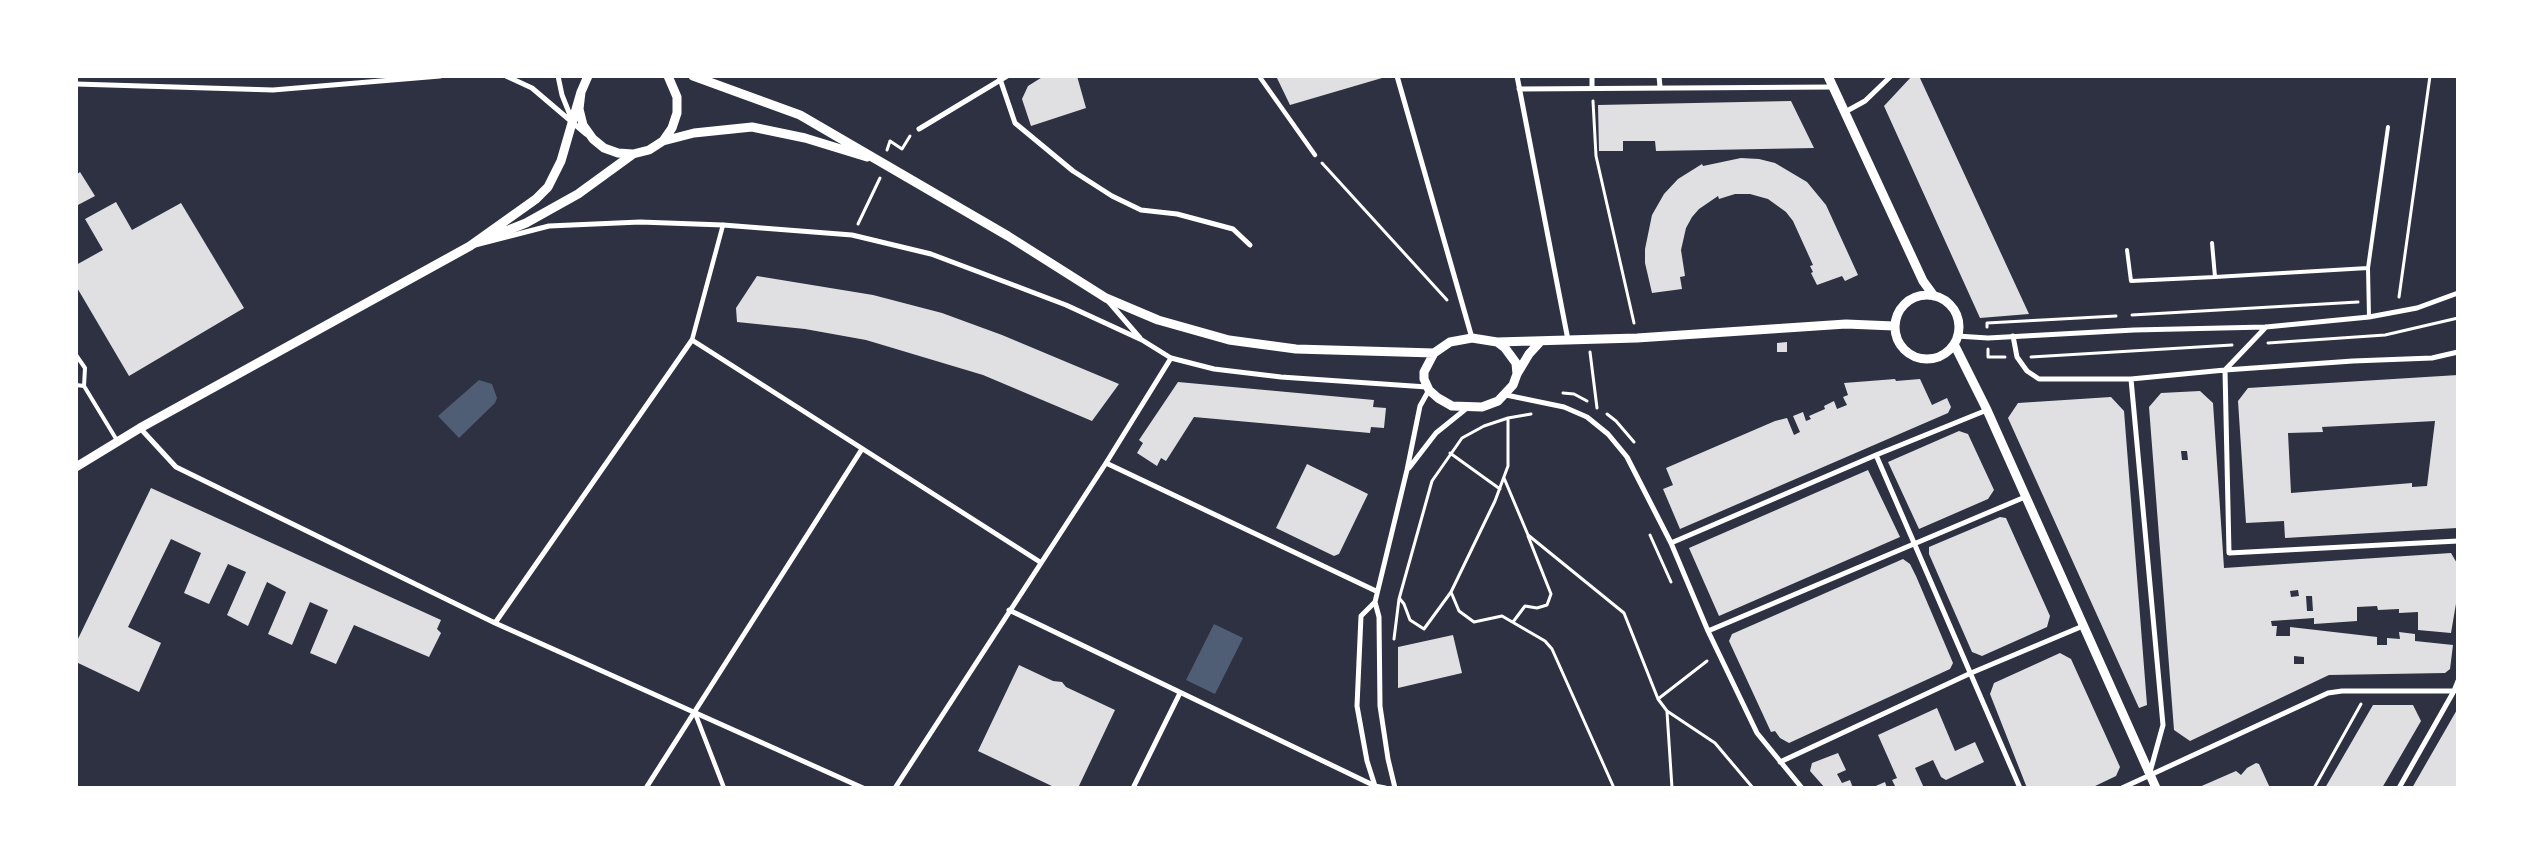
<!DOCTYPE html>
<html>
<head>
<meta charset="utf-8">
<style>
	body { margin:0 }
	#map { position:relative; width:2534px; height:864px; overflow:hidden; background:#2d3142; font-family:"Roboto Condensed",sans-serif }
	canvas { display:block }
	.frame { position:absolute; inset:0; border:78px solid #fff; pointer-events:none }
</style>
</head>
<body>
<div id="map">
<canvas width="2534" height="864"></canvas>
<div class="frame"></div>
</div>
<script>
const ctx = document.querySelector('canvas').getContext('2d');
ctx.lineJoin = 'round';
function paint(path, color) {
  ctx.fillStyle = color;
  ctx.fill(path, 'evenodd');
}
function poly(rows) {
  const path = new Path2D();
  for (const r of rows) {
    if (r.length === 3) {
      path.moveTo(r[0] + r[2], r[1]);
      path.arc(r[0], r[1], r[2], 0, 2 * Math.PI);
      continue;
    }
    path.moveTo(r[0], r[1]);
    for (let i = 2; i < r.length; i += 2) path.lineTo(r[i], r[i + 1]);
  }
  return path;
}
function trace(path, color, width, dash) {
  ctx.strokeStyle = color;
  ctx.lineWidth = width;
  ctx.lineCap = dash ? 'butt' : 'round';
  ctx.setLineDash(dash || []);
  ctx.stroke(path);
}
const water = poly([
	[479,380,492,384,497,398,495,403,459,438,438,416],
	[1214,624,1243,638,1215,694,1186,680]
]);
const building = poly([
	[1044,76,1077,76,1086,108,1031,126,1022,99,1028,86],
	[1276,76,1382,76,1382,78,1290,105],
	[1912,76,1919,76,2029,314,1980,318,1884,106],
	[1791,101,1814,148,1656,151,1655,141,1623,141,1623,151,1599,151,1598,105],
	[1741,158,1759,159,1775,163,1807,182,1826,205,1858,275,1845,281,1842,276,1817,285,1811,273,1813,272,1810,266,1813,265,1793,221,1786,212,1768,199,1750,194,1735,194,1719,199,1718,196,1699,209,1692,217,1686,228,1681,250,1685,276,1680,277,1682,289,1652,293,1645,263,1645,249,1652,215,1664,194,1678,179,1702,164,1703,166],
	[80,172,95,196,76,206,76,175],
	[116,202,132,230,181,203,244,308,129,376,76,286,76,265,103,250,85,219],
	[757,276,873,295,942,313,1002,335,1119,384,1092,421,983,375,866,340,805,329,737,322,736,308],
	[1787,342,1787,352,1777,352,1777,343],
	[2458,375,2457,528,2285,538,2284,521,2246,523,2238,401,2248,388],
	[2435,421,2427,486,2412,487,2412,483,2291,493,2288,433,2323,432,2322,427],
	[1895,379,1896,381,1920,379,1932,405,1947,398,1951,407,1948,413,1680,529,1663,489,1673,485,1666,468,1775,421,1787,418,1794,435,1800,432,1793,416,1803,412,1806,421,1811,419,1809,416,1825,409,1824,406,1834,401,1837,409,1847,405,1843,397,1848,395,1844,383],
	[1178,382,1374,400,1373,407,1386,408,1384,428,1371,427,1370,433,1194,417,1166,461,1161,458,1157,466,1137,453,1143,443,1139,440],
	[2200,391,2213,403,2224,568,2451,553,2458,565,2458,592,2451,633,2418,630,2418,612,2399,613,2399,609,2378,610,2377,606,2357,607,2357,621,2314,624,2314,618,2271,621,2272,626,2277,626,2276,636,2290,636,2290,627,2377,637,2377,645,2387,645,2387,638,2400,639,2399,632,2415,634,2415,641,2453,645,2450,669,2445,673,2329,675,2190,741,2174,730,2149,407,2161,393],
	[2181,451,2187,451,2188,460,2182,460],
	[2298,590,2299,596,2291,597,2290,591],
	[2306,596,2312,596,2313,611,2307,611],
	[2294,656,2304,657,2304,664,2294,664],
	[2111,397,2124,411,2147,705,2139,708,2008,418,2018,403],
	[1959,431,1968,434,1994,490,1988,499,1919,529,1888,462],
	[1307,464,1368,494,1339,554,1334,556,1276,528],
	[1868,470,1900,537,1719,616,1689,548],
	[151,488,441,620,437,629,441,633,429,657,354,625,336,664,310,653,328,610,310,602,292,645,268,634,286,592,267,582,248,626,227,615,246,572,228,564,209,604,184,593,201,553,171,539,128,627,161,643,139,692,76,662,76,643],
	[2000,517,2006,518,2050,616,2047,627,1982,656,1972,652,1929,554,1929,547],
	[1903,559,1910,564,1916,576,1953,663,1950,669,1789,743,1780,738,1775,731,1771,732,1729,641,1732,634],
	[1453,635,1462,673,1398,688,1398,647],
	[2060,653,2071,659,2120,767,2116,776,2091,788,2027,788,1990,694,1994,683],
	[1019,665,1053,681,1062,682,1066,687,1115,710,1078,788,1056,788,978,751],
	[2373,705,2413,705,2421,721,2382,788,2325,788],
	[1937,708,1955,751,1975,742,1984,762,1946,780,1941,777,1933,760,1915,768,1924,788,1896,788,1892,780,1897,778,1878,735],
	[2458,708,2458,788,2412,788],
	[1838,753,1846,770,1837,774,1842,783,1850,780,1853,788,1825,788,1810,771,1812,763],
	[2256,763,2259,764,2270,788,2197,788,2236,771,2241,775,2247,768],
	[1885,782,1887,788,1871,788]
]);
const path = poly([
	[1593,101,1596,156,1634,323],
	[887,150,890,141,902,149,910,136],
	[1322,163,1447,300],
	[858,224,880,178],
	[2399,297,2430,76],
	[2132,315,2358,302],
	[1987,327,1987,323,2116,316],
	[2268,343,2385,335,2458,318],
	[1988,349,1988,357,2005,357],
	[1590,352,1597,408],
	[2031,357,2232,345],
	[1563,393,1574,394,1587,401],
	[1607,414,1616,421,1634,442],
	[1450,453,1500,489],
	[1504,478,1528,535,1624,613,1658,699,1667,711,1715,743,1753,788],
	[1650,535,1671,582],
	[1451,592,1459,611,1474,622,1502,616,1545,641,1552,649,1614,788],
	[1400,599,1404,604,1410,620,1424,629,1451,592,1495,501,1508,466,1508,418],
	[1513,622,1525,606,1537,608,1547,605,1551,594,1528,536],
	[1394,639,1399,599,1432,481,1462,438,1484,426,1508,418,1531,414],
	[1658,699,1707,661],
	[1667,712,1672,788],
	[2314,788,2361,704]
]);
const service = poly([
	[2127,250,2131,281,2215,277,2212,243],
	[2368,268,2388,127],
	[2215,277,2368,268,2369,317],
	[76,355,85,368,84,386,118,442],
	[76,385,84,386]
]);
const pedestrian = poly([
	[1259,76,1315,155],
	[692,340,723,225],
	[695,713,724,788]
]);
const minor = poly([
	[506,76,532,88,586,134],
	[558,76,562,95,572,120],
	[999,76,1015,123,1073,171,1112,196,1141,210,1177,214,1233,229,1250,245],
	[1397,76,1472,338],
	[1517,76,1568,340],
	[1592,76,1592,88],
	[1659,76,1660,87],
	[76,84,273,90,440,76],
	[1519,89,1833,87],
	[1845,112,1865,101,1891,76],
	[919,129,1007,76],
	[475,245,549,226,640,222,723,225,852,235,931,254,1016,286,1066,305,1142,340,1171,358,1214,369,1281,377,1427,387],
	[1108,301,1140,338],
	[2266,327,2225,370,2229,553,2458,541],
	[1957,336,1988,338,2134,330,2266,327,2369,317,2417,308,2458,293],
	[2013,336,2017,357,2027,371,2039,379,2131,379,2225,370,2353,361,2432,358,2458,352],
	[2131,379,2163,725,2150,772],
	[1506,395,1564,407,1587,417,1608,434,1627,457,1671,543,1708,631,1757,733,1802,788],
	[140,428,176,467,495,623,863,788],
	[1876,455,2020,788],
	[1106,463,1376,591],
	[1409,468,1436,433,1467,408],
	[1671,543,1876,455,1987,410],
	[1009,610,1375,786,1385,788],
	[495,623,692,340,1040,562],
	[1708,631,2025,497],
	[1780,762,1971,673,2083,626],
	[1375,786,1367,761,1357,706,1361,616,1375,602],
	[646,788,862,449],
	[895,788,1106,463,1171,358],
	[1133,788,1180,693],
	[1395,788,1388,759,1380,706,1379,617,1375,602,1407,470,1420,406,1429,390],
	[2122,788,2328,693,2342,691,2454,691],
	[2399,788,2454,691,2458,681]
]);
const tertiary = poly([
	[588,76,581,92,579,109,583,125,593,139,604,148,618,153,633,154,649,150,663,141,672,128,677,113,677,97,668,76],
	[693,76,800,115,1008,236,1106,298,1158,320,1229,340,1296,349,1434,353],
	[1828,76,1923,281,1934,296],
	[663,141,694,133,752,127,805,138,867,157],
	[486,239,526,223,578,194,633,154],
	[1927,327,32],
	[1472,338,1497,342,1505,348,1516,363,1517,374,1513,385,1498,401,1482,407,1452,406,1438,398,1429,390,1424,379,1424,372,1434,353,1450,342,1472,338],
	[1497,342,1637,338,1846,324,1894,326],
	[1954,344,1987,410,2156,788],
	[1517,374,1529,354,1540,342],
	[76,467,140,428,470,246,536,199,548,187,561,161,581,92]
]);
paint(water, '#4f5d75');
paint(building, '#e0e0e3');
trace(path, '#fff', 3);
trace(service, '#fff', 4);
trace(pedestrian, '#fff', 4.5);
trace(minor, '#fff', 5);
trace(tertiary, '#fff', 9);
</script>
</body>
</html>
